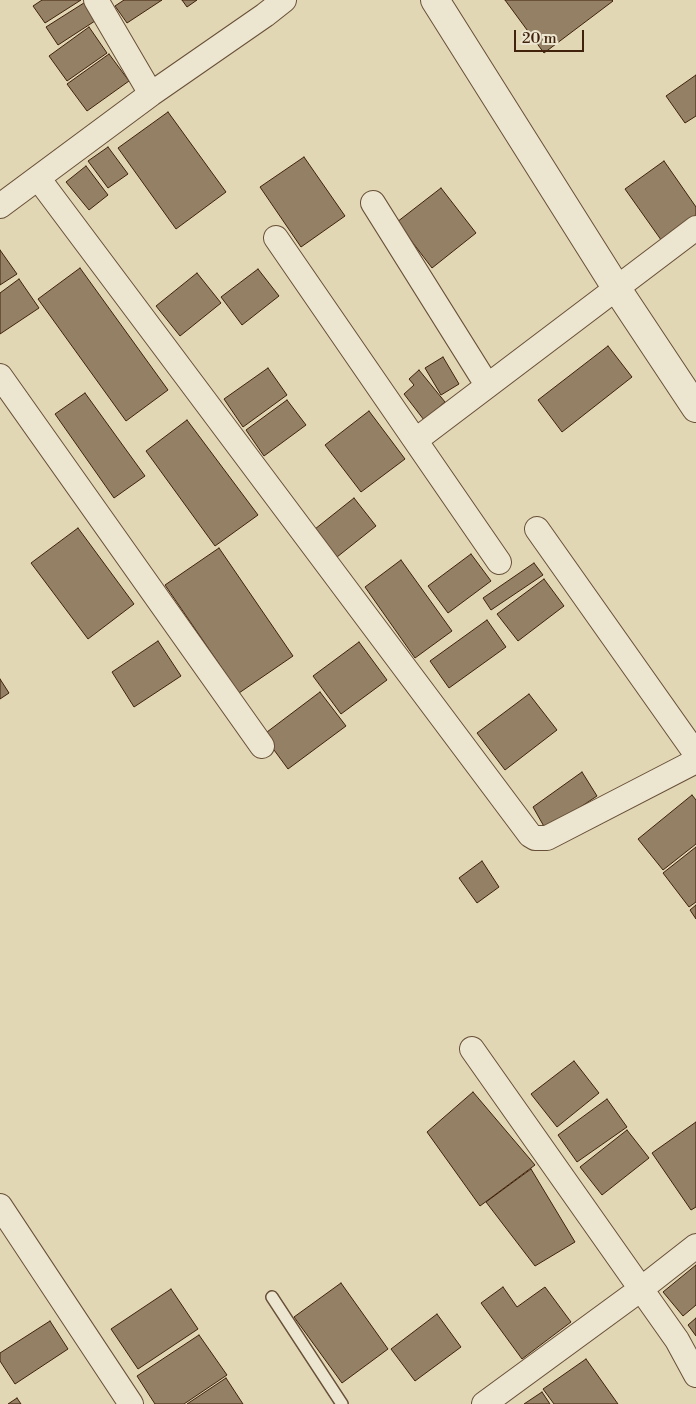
<!DOCTYPE html>
<html>
<head>
<meta charset="utf-8">
<style>
	body { margin:0 }
	#map { position:relative; width:696px; height:1404px; overflow:hidden; background:#e1d7b5; font-family:"Libre Bodoni",serif }
	canvas { display:block }
	.scale { position:absolute; left:514px; top:30px; width:70px; height:22px; box-sizing:border-box; border:2px solid #40220d; border-top:0; padding-left:6px; font-size:15px; line-height:18px; white-space:nowrap; color:#40220d; -webkit-text-stroke:4px #ece5cf; paint-order:stroke }
</style>
</head>
<body>
<div id="map">
<canvas width="696" height="1404"></canvas>
<div class="scale">20 m</div>
</div>
<script>
const ctx = document.querySelector('canvas').getContext('2d');
ctx.lineJoin = 'round';
function paint(path, color) {
  ctx.fillStyle = color;
  ctx.fill(path, 'evenodd');
}
function poly(rows) {
  const path = new Path2D();
  for (const r of rows) {
    path.moveTo(r[0], r[1]);
    for (let i = 2; i < r.length; i += 2) path.lineTo(r[i], r[i + 1]);
  }
  return path;
}
function trace(path, color, width, dash) {
  ctx.strokeStyle = color;
  ctx.lineWidth = width;
  ctx.lineCap = dash ? 'butt' : 'round';
  ctx.setLineDash(dash || []);
  ctx.stroke(path);
}
const building = poly([
	[42,0,81,0,45,23,33,6,42,0],
	[124,0,162,0,127,23,115,6,124,0],
	[182,0,197,0,187,7,182,0],
	[505,0,612,0,613,1,544,53,505,0],
	[87,1,98,19,58,45,46,27,87,1],
	[89,27,107,53,67,81,49,56,89,27],
	[109,54,129,81,87,111,67,84,109,54],
	[696,75,696,116,685,123,666,96,696,75],
	[168,112,226,192,176,229,118,148,168,112],
	[108,147,128,174,108,188,88,161,108,147],
	[304,157,345,216,301,247,260,187,304,157],
	[664,161,696,207,696,221,664,244,625,189,664,161],
	[86,166,108,195,89,210,66,182,86,166],
	[441,188,476,233,432,268,397,222,441,188],
	[0,250,17,274,0,285,0,250],
	[80,268,168,390,126,421,38,299,80,268],
	[258,269,279,296,242,325,221,297,258,269],
	[197,273,221,303,180,336,156,306,197,273],
	[19,279,39,308,0,334,0,293,19,279],
	[608,346,632,377,562,432,538,400,608,346],
	[443,357,459,384,441,395,425,368,443,357],
	[268,368,287,395,243,427,224,399,268,368],
	[419,370,445,402,424,420,404,394,414,385,409,379,419,370],
	[85,393,145,476,114,498,55,414,85,393],
	[287,400,306,425,264,456,246,430,287,400],
	[369,411,405,459,361,492,325,445,369,411],
	[187,420,258,515,215,546,146,451,187,420],
	[354,498,376,526,337,557,315,529,354,498],
	[78,528,134,604,88,639,31,563,78,528],
	[219,548,293,656,239,693,165,585,219,548],
	[471,554,491,581,448,613,428,586,471,554],
	[401,560,452,631,415,658,365,587,401,560],
	[534,563,543,575,491,610,483,598,534,563],
	[544,579,564,606,518,641,497,614,544,579],
	[487,620,506,647,449,688,430,661,487,620],
	[158,641,181,676,134,707,112,672,158,641],
	[359,642,387,680,341,714,313,676,359,642],
	[0,679,9,693,0,699,0,679],
	[320,692,346,726,288,769,263,735,320,692],
	[529,694,557,730,505,770,477,733,529,694],
	[582,772,597,796,546,830,533,807,582,772],
	[692,795,696,800,696,844,663,870,638,839,692,795],
	[696,847,696,902,689,907,663,873,696,847],
	[482,861,499,887,477,903,459,878,482,861],
	[696,905,696,919,690,910,696,905],
	[574,1061,599,1093,557,1127,531,1094,574,1061],
	[473,1092,535,1165,480,1206,427,1132,473,1092],
	[607,1099,627,1127,577,1162,558,1135,607,1099],
	[696,1122,696,1207,691,1210,652,1153,696,1122],
	[627,1130,649,1158,602,1195,580,1167,627,1130],
	[531,1169,575,1242,535,1266,486,1202,531,1169],
	[696,1265,696,1305,683,1316,663,1292,696,1265],
	[341,1283,388,1349,342,1383,294,1317,341,1283],
	[503,1287,517,1307,545,1287,571,1322,522,1359,481,1303,503,1287],
	[171,1289,198,1329,138,1369,111,1329,171,1289],
	[437,1314,461,1347,415,1381,391,1349,437,1314],
	[696,1318,696,1336,688,1325,696,1318],
	[50,1321,68,1349,15,1384,0,1361,0,1353,50,1321],
	[199,1335,227,1375,184,1404,155,1404,137,1376,199,1335],
	[586,1359,618,1404,554,1404,543,1389,586,1359],
	[226,1378,243,1404,187,1404,226,1378],
	[542,1392,550,1404,524,1404,542,1392],
	[17,1398,21,1404,8,1404,17,1398]
]);
const service = poly([
	[272,1297,342,1404]
]);
const minor = poly([
	[96,0,151,94],
	[38,178,530,835,535,838,547,838,696,761],
	[373,203,487,385],
	[0,206,151,94,265,15,284,0],
	[276,238,499,562],
	[0,376,262,746],
	[416,440,696,228],
	[537,529,696,754],
	[472,1049,641,1289,677,1340,696,1375],
	[0,1206,131,1404],
	[484,1404,641,1289,696,1246]
]);
const tertiary = poly([
	[435,0,617,289,696,408]
]);
paint(building, '#948064');
trace(building, '#40220d', 1);
trace(service, '#684f37', 14);
trace(minor, '#684f37', 26);
trace(tertiary, '#684f37', 30);
trace(service, '#ece5cf', 11);
trace(minor, '#ece5cf', 24);
trace(tertiary, '#ece5cf', 28);
</script>
</body>
</html>
